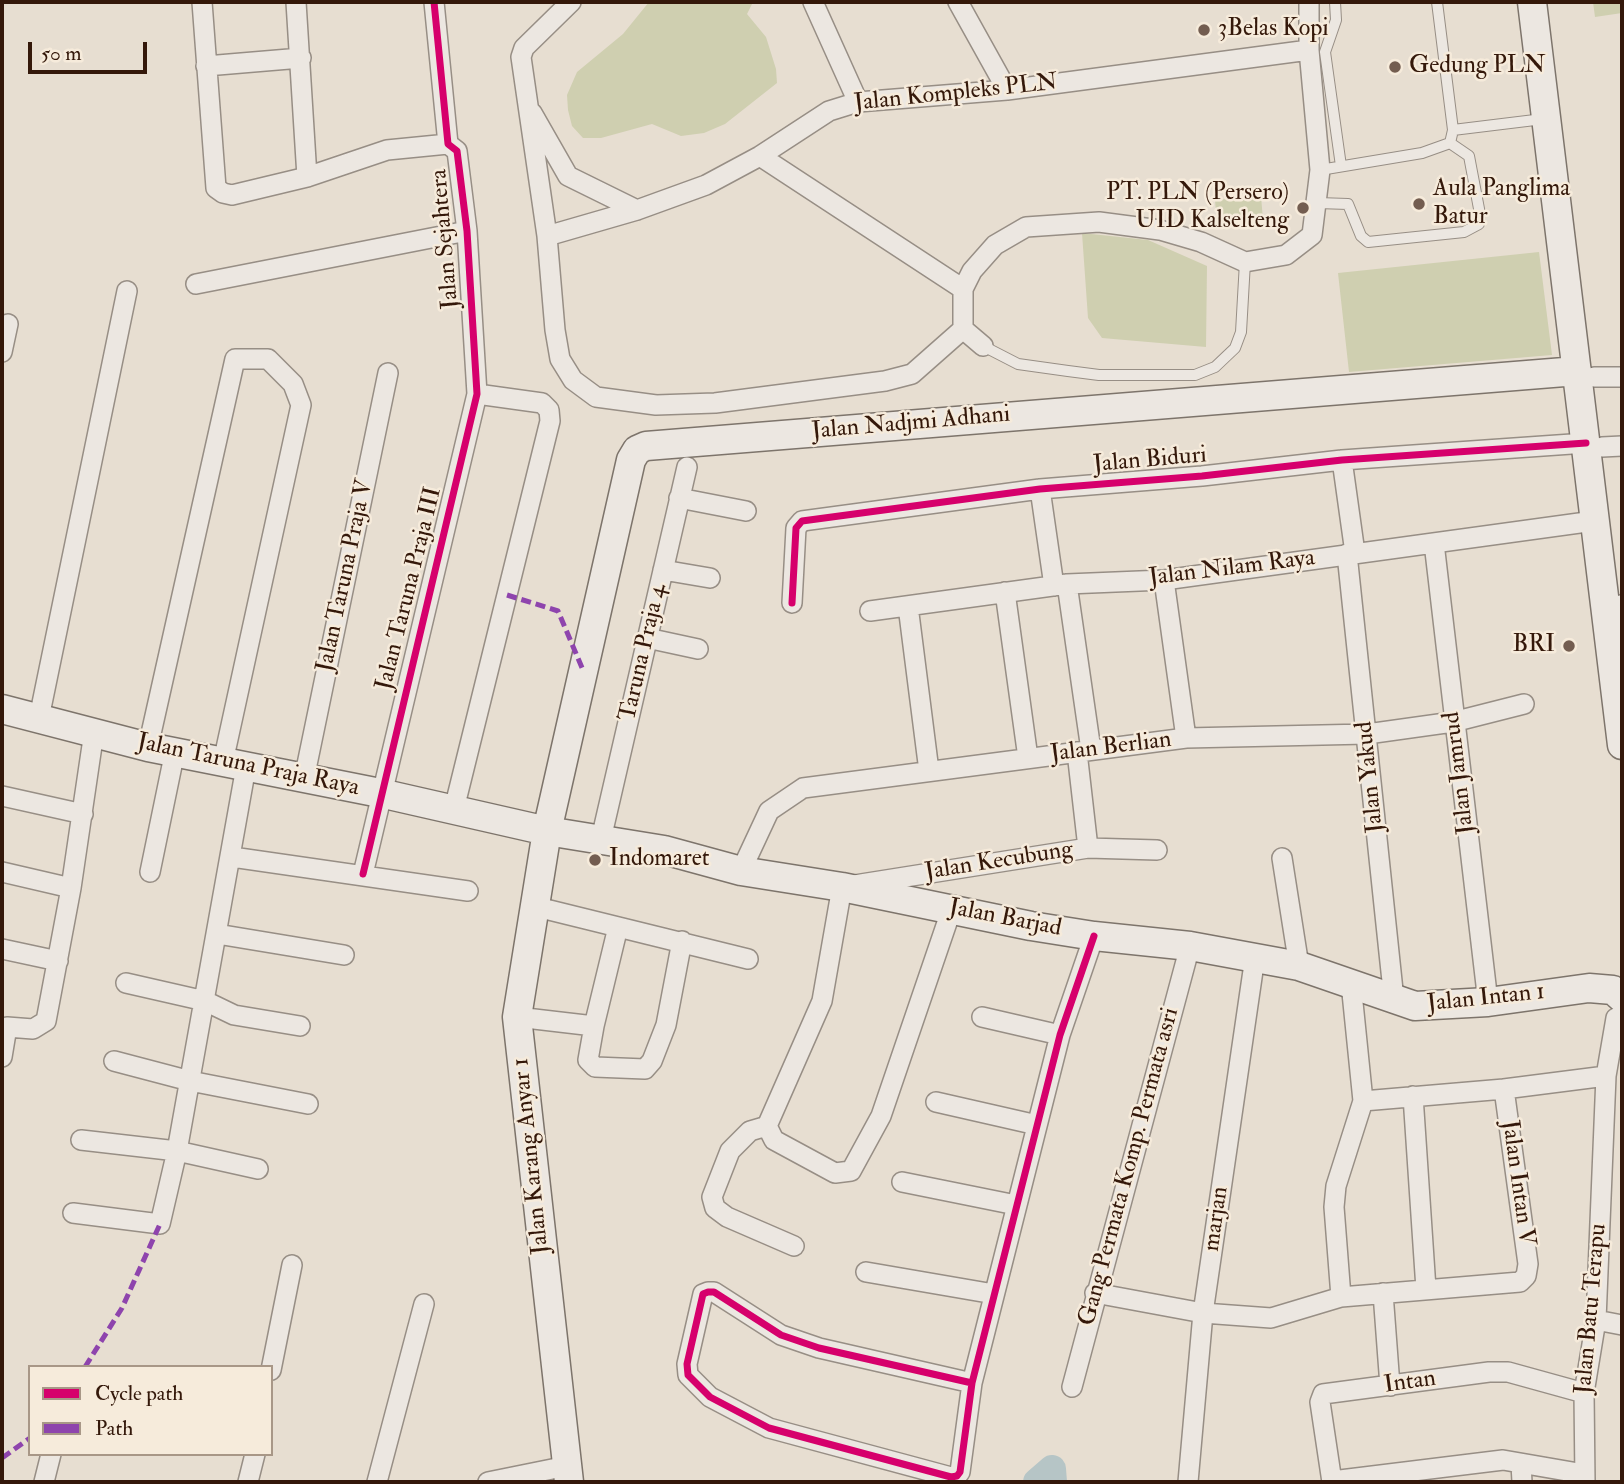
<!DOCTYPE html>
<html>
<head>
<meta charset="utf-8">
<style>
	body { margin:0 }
	#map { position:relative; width:1624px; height:1484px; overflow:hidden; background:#e7ded1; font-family:"IM FELL Double Pica",serif }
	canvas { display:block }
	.frame { position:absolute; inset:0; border:4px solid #34180a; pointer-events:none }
	.legend { position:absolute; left:28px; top:1365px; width:245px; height:91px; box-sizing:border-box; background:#f6ebdb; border:2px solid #a89787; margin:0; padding:9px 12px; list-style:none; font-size:21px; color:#34180a }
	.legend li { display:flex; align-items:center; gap:14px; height:35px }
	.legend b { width:35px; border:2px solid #a89787 }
	.scale { position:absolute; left:28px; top:42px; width:119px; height:32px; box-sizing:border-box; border:4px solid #34180a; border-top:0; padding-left:9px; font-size:21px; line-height:24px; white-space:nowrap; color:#34180a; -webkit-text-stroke:5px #f6ebdb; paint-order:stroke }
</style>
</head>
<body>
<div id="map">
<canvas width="1624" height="1484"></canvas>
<div class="frame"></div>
<ul class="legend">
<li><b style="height:9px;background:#d6006c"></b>Cycle path</li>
<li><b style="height:9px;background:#8e44ad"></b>Path</li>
</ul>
<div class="scale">50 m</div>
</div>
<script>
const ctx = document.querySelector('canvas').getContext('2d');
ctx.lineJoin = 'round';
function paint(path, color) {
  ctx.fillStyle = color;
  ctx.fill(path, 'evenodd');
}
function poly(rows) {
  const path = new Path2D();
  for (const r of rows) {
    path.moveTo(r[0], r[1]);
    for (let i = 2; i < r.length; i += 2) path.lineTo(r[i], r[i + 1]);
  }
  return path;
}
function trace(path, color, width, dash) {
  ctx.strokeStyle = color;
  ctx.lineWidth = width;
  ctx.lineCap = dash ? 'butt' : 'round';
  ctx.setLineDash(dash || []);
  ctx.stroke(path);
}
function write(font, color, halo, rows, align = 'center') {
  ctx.font = font + ' "IM FELL Double Pica",serif';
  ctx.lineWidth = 5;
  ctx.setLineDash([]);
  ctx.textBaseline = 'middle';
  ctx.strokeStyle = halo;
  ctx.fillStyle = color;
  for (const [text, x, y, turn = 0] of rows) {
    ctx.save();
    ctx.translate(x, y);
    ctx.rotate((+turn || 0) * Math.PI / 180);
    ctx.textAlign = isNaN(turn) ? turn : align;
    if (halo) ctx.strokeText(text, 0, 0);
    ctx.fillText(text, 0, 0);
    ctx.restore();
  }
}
const green = poly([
	[649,2,753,2,747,14,766,37,776,69,777,83,725,124,704,133,681,136,652,124,601,138,583,138,572,126,568,110,567,95,577,72,623,34],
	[1593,2,1622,2,1622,13,1595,17],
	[1261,196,1263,220,1217,224,1215,200],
	[1082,233,1148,240,1207,266,1206,347,1102,338,1088,318],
	[1539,252,1552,355,1349,372,1338,273]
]);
const river = poly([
	[1037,1482,1052,1469,1053,1482]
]);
const lane = poly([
	[1335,2,1336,20,1325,52,1341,166],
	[1453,130,1543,119],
	[1320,170,1422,153,1450,143,1453,130,1437,2],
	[1318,203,1348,204,1361,236,1368,242,1464,232,1479,224,1480,214,1469,156,1450,143],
	[983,346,1018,364,1068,371,1099,375,1195,375,1215,367,1235,348,1241,332,1245,262]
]);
const street = poly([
	[202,2,216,188,223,193,232,195,307,177,387,150,448,144],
	[296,2,307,177],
	[571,2,524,48,521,57,547,236,555,330,560,359,573,380,596,397,656,405,715,403,885,381,912,374,963,329],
	[813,2,858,102],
	[958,2,1007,90],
	[206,66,301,58],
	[532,113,568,176,637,210],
	[760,156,963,289],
	[547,236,637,210,706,185,760,156,829,111,858,102,1007,90,1309,50],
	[196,284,467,231],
	[983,346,963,329,963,289,972,271,995,245,1026,227,1099,222,1160,230,1201,242,1245,262,1286,255,1312,235,1320,170,1309,50,1309,2],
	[2,352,8,324],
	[1594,377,1622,377],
	[1602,447,1622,446],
	[1342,460,1355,553],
	[1040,489,1054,586],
	[679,498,746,511],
	[1434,543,1488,1002],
	[1347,554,1394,1000],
	[663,570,710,578],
	[1164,580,1186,738],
	[1067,584,1091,750],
	[1005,592,1028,758],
	[792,603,796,528,802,521,1040,489,1202,476,1342,460,1586,443],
	[1620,605,1622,605],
	[908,606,929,771],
	[870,611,1067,584,1164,580,1594,521],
	[647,638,698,649],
	[39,718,127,291],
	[148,747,235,359,268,359,293,384,301,405,223,762],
	[1077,752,1088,848],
	[304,779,388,373],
	[2,796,83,814],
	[454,809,550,421,549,410,542,403,477,394],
	[601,839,687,467],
	[232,857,468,891],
	[1282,858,1299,966],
	[741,871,769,811,803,788,1186,738,1367,734,1453,722,1524,704],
	[2,872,71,888],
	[150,872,175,751],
	[363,874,477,394,467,231,457,151,448,144,434,2],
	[533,906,748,959],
	[952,908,881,1116,851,1171,835,1173,774,1140,767,1126,822,1001,842,887,1088,848,1157,850],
	[217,934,344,955],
	[2,949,58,961],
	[126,983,205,1001,234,1015,300,1026],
	[517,1017,594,1026,588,1060,595,1067,645,1069,652,1061,666,1025,682,941],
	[982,1017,1060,1035],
	[594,1026,618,927],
	[2,1057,7,1027,33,1029,46,1021,71,888,94,732],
	[114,1061,190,1081,308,1104],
	[1413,1096,1426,1289],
	[1363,1101,1504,1089,1606,1076],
	[936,1102,1037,1125],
	[767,1126,750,1131,730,1151,712,1197,715,1208,727,1217,794,1246],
	[81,1140,177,1151,258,1169],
	[902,1182,1016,1205],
	[73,1213,160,1224,177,1151,246,767],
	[866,1272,994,1294],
	[1095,1293,1203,1313,1271,1318,1341,1297,1520,1282,1526,1276,1528,1264,1504,1089],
	[1383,1293,1390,1386],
	[1341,1297,1334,1207,1336,1186,1363,1101,1351,983],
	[1596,1320,1622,1325],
	[271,1370,292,1265],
	[972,1383,819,1348,781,1335,714,1292,708,1292,703,1294,687,1364,688,1375,710,1397,769,1428,951,1477,957,1476,960,1472,972,1383,1060,1035,1094,936],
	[1072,1387,1190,946],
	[1521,1464,1522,1482],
	[1332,1481,1503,1460,1584,1474],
	[44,1482,51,1454],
	[248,1482,255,1454],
	[377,1482,424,1304],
	[488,1482,567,1466],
	[1188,1482,1203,1313,1255,957],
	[1332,1482,1320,1402,1323,1394,1489,1372,1508,1372,1584,1393],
	[1585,1482,1584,1393,1596,1320,1606,1076,1616,1018,1622,1015]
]);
const secondary = poly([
	[1532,2,1622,745],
	[2,709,148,747,380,793,547,831,664,850,741,871,842,887,1031,926,1094,936,1190,946,1299,966,1415,1006,1488,1002,1589,988,1613,990,1622,998],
	[569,1482,517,1017,547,831,631,460,637,450,646,446,1577,371]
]);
const quiet = poly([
	[507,595,558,611,583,670],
	[85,1367,122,1308,160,1224],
	[2,1458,30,1438]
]);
const cycleway = poly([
	[792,603,796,528,802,521,1040,489,1202,476,1342,460,1586,443],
	[363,874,477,394,467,231,457,151,448,144,434,2],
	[972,1383,819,1348,781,1335,714,1292,708,1292,703,1294,687,1364,688,1375,710,1397,769,1428,951,1477,957,1476,960,1472,972,1383,1060,1035,1094,936]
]);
const markers = [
	[1204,30,7,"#735d50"],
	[1395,67,7,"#735d50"],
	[1419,204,7,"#735d50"],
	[1303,208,7,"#735d50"],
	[1569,646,7,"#735d50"],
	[595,860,7,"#735d50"]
];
const poiNames = [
	["3Belas Kopi",1218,30],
	["Gedung PLN",1409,67],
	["Aula Panglima",1433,190],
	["Batur",1433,218],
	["PT. PLN (Persero)",1289,194,"right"],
	["UID Kalselteng",1289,222,"right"],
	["BRI",1555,646,"right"],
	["Indomaret",609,860]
];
const streetNames = [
	["Jalan Kompleks PLN",956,94,-6],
	["Jalan Sejahtera",446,239,-95],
	["Jalan Nadjmi Adhani",911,424,-5],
	["Jalan Biduri",1150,461,-5],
	["Jalan Nilam Raya",1232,569,-7],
	["Jalan Taruna Praja V",346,576,-78],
	["Jalan Taruna Praja III",410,589,-76],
	["Taruna Praja 4",644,653,-77],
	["Jalan Berlian",1111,748,-7],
	["Jalan Taruna Praja Raya",248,766,12],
	["Jalan Jamrud",1460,773,-97],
	["Jalan Yakud",1371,777,-96],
	["Jalan Kecubung",999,862,-9],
	["Jalan Barjad",1005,919,11],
	["Jalan Intan 1",1486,999,-6],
	["Jalan Karang Anyar 1",532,1156,-96],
	["Gang Permata Komp. Permata asri",1130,1167,-75],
	["Jalan Intan V",1517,1183,82],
	["marjan",1217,1219,-82],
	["Jalan Batu Terapu",1592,1309,-85],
	["Intan",1410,1383,-8]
];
paint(green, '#cfcfb0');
trace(river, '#b6c5c6', 28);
trace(lane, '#978e85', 12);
trace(street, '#978e85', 22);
trace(secondary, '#7d746b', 31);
trace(lane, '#ece7e1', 10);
trace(street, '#ece7e1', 19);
trace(secondary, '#ece7e1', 28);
trace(quiet, '#8e44ad', 5, [10, 5]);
trace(cycleway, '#d6006c', 7);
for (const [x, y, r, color] of markers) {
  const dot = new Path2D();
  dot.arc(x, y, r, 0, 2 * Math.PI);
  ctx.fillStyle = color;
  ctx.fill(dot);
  trace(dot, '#f6ebdb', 2.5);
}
write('24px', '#34180a', '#f6ebdb', poiNames, 'left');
write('24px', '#34180a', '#f6ebdb', streetNames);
</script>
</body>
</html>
